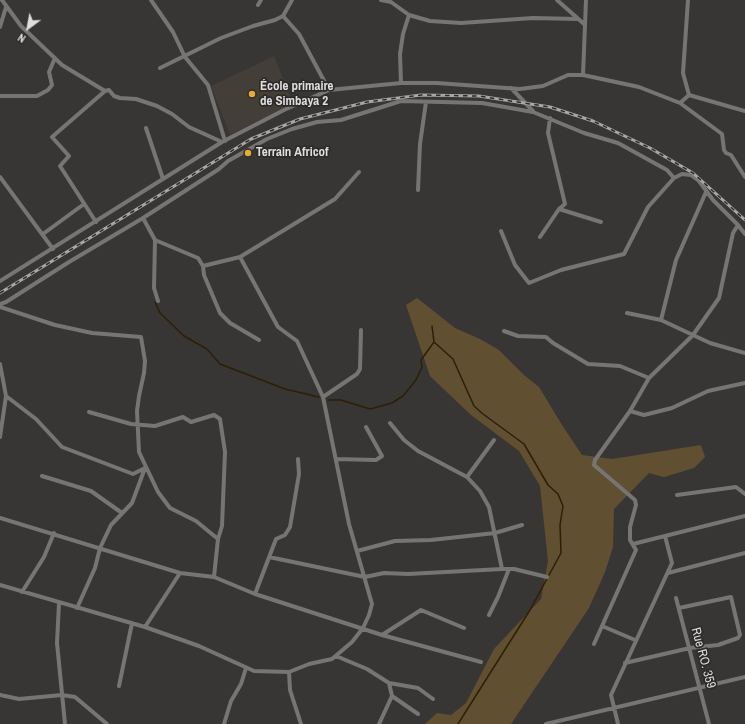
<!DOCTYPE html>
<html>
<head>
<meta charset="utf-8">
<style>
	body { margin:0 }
	#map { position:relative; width:745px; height:724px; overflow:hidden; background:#383634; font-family:"Archivo Narrow",sans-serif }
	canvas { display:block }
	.north { position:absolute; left:8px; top:8px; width:40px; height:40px; -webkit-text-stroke:3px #2e2c2a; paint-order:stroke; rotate:212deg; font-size:11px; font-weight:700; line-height:16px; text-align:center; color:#dfdedd }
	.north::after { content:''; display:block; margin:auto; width:14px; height:18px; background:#dfdedd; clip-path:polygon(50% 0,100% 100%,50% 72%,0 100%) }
</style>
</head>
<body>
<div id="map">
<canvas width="745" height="724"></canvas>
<div class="north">N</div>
</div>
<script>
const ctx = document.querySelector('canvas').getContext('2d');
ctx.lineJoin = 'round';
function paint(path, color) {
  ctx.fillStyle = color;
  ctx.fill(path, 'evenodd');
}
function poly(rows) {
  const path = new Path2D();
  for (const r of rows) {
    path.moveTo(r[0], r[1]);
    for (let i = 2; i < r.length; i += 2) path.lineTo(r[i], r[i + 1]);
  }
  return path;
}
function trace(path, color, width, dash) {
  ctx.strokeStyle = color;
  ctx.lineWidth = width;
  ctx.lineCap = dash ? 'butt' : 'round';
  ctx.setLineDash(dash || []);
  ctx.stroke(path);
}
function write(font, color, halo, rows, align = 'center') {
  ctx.font = font + ' "Archivo Narrow",sans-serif';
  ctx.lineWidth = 3.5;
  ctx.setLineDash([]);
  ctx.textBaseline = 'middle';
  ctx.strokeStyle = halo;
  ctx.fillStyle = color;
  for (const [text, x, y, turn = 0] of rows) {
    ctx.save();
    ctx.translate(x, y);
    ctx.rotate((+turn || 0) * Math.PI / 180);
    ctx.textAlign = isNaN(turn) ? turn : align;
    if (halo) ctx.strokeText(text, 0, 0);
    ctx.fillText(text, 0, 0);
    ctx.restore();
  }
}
const built = poly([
	[274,56,293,103,230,135,211,86]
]);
const green = poly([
	[417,298,455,328,480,339,499,350,524,375,539,387,562,425,582,455,612,459,701,445,705,457,694,468,664,477,649,473,614,509,613,547,605,572,589,608,511,724,425,724,437,713,451,715,466,703,494,649,541,599,548,561,540,486,519,451,471,415,430,376,406,305]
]);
const stream = poly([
	[155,302,160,313,184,336,207,349,220,364,285,389,319,397],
	[432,326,434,342,453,359,474,406,483,414,524,444,548,485,558,494,563,506,560,525,561,553,530,610,458,724],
	[328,400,341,400,370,409,392,403,403,396,416,380,422,367,421,360,434,342]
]);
const street = poly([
	[2,0,21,26,62,65,105,91,52,137,69,156,60,166,96,222],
	[151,0,173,32,185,57,208,85,225,141],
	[381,0,391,2,409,15,403,34,400,54,401,83],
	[557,0,584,24],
	[586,0,583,75,639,87,680,103,722,134,724,150,726,153,731,155,745,177],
	[688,0,683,73,689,95,745,111],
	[258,5,261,0],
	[409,15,430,21,461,23,533,18,577,19],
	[283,16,299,34,329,90],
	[0,27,6,7],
	[160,68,221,38,253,26,275,20,283,16,292,0],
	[511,88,533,111],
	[105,91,109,90,114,96,120,98,136,99,157,106,172,114,189,127,222,142],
	[0,96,37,96,48,90,52,85,49,72,55,58],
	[680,103,689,95],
	[146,128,163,179],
	[0,177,53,249],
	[418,190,420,144,426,102],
	[559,209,601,222],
	[143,218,155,240,154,288,158,301],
	[501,231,515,265,529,283,561,270,624,254,648,207,674,178],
	[43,234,84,204],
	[540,237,559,209,565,204,548,133,550,118],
	[155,240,198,258,203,266,240,257,335,199,359,172],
	[203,266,204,275,220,313,230,323,259,340],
	[0,281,222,142,284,110,329,90,401,83,437,83,520,89,543,86,568,75,583,75],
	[0,304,6,302,69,262,143,218,219,169,228,161,267,139,292,129,317,122,341,120,401,101,482,103,533,112,584,133,618,143,667,170,674,178,682,174,691,175,699,181,713,200,738,225],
	[0,307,55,325,92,333,141,337,145,361,144,373,139,396,137,411,139,452,158,492,170,508,196,521,218,539],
	[627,313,661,320,676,260,706,192],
	[661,320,710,343,745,353],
	[504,331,518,336,546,337,553,343,588,364,620,366,649,378],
	[0,364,6,396,0,437],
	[6,396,36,419,62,447,133,474,145,468],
	[323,397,357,374,360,369,361,330],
	[630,411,644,415,672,408,708,391,745,383],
	[89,412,131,424,155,426,183,417,191,422,214,415,220,419,225,452,222,526,218,539,214,577],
	[390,423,404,440,418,451,467,477,480,491,489,507,502,569],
	[336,459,376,460,382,456,366,427],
	[42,476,91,491,122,513],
	[467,477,494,440],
	[677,495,736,487,745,494],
	[0,518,180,573,214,577,255,594,382,635,481,662],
	[633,544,745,516],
	[357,551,395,541,431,540,495,533,522,525],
	[269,557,365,577,384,573,408,574,502,569,514,569,547,577],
	[668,573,745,553],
	[0,585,145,627,199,646,254,671,289,672,309,664,332,659,352,642,363,628,369,615,372,604,349,524,323,397,297,341,278,327,240,257],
	[22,592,44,557,54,533],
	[255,594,276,539,285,535,290,527,299,474,298,459],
	[676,598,709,724],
	[59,603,57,643,65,724],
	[77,608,95,568,100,548,111,525,132,503,145,468],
	[489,615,498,597,509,569],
	[602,626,635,640],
	[145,627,180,573],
	[382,635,421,610,464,628],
	[594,644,636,550,630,540,630,527,636,505,635,500,594,465,595,460,630,411,649,378,693,335,719,298,733,233,738,225,745,234],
	[336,656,367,669,389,683,392,696,418,714],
	[625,663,690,648,718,645,738,638,740,635,731,597,679,608],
	[289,672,290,690,301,724],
	[389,683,418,688,433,699],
	[119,686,132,623],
	[0,695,19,699,62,695,75,697,107,724],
	[224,724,231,701,241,684,246,668],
	[379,724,392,696],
	[546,724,745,677],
	[618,724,611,695,672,563,665,536]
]);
const rail = poly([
	[0,293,251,139,300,119,367,102,421,95,479,96,524,103,550,107,593,121,650,148,693,173,745,220]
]);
const markers = [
	[252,94,4,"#e8ab37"],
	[248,153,4,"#e8ab37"]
];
const poiNames = [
	["École primaire",260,87],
	["de Simbaya 2",260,102],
	["Terrain Africof",256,153]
];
const streetNames = [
	["Rue RO. 359",703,658,75]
];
paint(built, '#433e37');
paint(green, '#614f32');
trace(stream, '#2e1f04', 1.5);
trace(street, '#777573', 4);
trace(rail, '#a8a7a5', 3);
trace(rail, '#2e2c2a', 1.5, [4.5]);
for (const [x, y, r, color] of markers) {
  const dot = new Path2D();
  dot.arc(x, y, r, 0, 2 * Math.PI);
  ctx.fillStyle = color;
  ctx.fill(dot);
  trace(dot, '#2e2c2a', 1.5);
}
write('bold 13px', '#dfdedd', '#2e2c2a', poiNames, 'left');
write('13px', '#dfdedd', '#2e2c2a', streetNames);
</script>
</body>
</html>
